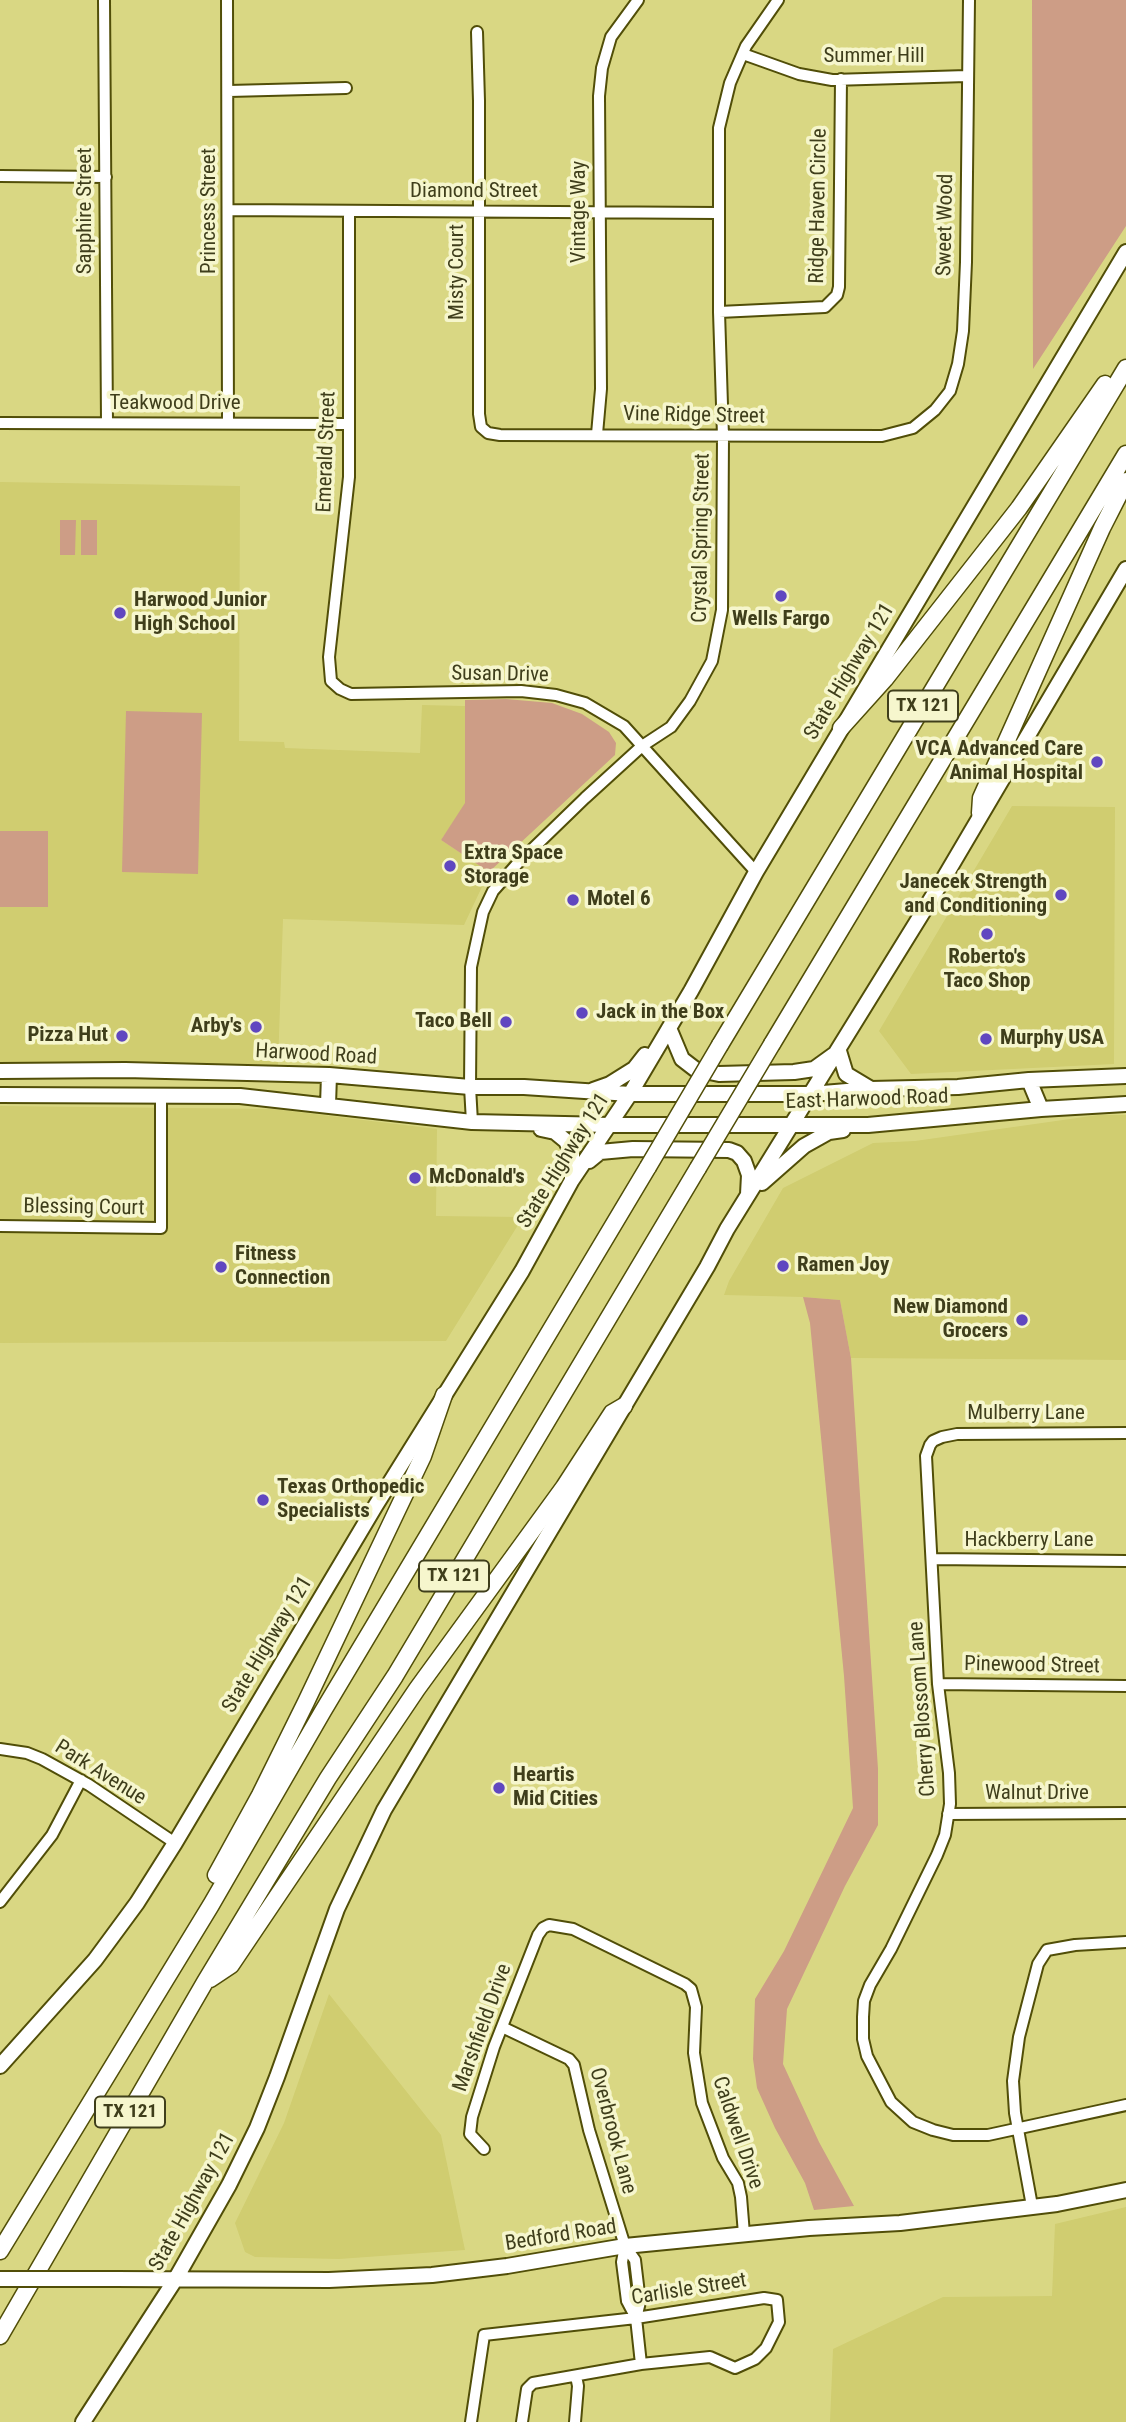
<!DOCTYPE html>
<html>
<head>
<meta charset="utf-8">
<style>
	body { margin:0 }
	canvas { display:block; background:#d9d783 }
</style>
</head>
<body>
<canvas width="1126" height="2422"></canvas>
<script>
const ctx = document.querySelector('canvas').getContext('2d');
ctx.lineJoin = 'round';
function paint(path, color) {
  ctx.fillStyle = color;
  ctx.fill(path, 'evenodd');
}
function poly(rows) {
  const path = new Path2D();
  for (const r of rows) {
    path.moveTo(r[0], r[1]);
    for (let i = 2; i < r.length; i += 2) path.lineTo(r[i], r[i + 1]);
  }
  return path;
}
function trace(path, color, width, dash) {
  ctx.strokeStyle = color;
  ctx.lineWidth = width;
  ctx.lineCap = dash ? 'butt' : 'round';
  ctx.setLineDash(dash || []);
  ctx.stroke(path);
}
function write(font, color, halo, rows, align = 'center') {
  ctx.font = font + ' "Roboto Condensed",sans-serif';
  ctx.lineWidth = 7;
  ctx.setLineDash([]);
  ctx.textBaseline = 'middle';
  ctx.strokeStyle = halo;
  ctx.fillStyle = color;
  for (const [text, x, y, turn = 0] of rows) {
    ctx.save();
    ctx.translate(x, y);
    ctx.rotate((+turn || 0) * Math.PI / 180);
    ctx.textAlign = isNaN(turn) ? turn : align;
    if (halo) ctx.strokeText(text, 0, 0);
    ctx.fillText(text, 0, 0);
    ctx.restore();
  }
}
const built = poly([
	[0,482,240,486,239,741,284,742,285,748,420,753,422,705,465,706,466,804,441,840,489,872,464,925,283,919,278,1065,0,1062],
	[1012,806,1115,807,1114,1064,911,1074,879,1031],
	[0,1106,273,1109,437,1129,436,1216,523,1217,446,1341,0,1343],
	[1098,1115,1126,1115,1126,1360,851,1358,840,1300,803,1297,724,1295,729,1281,783,1188,873,1143,915,1141],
	[329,1994,441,2135,465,2250,339,2259,255,2257,245,2252,235,2223,284,2123],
	[1126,2207,1126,2422,830,2422,833,2349,943,2297,1052,2296,1055,2224]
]);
const green = poly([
	[1032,0,1126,0,1126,226,1033,369],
	[60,520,76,520,75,555,60,555],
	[81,520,97,520,97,555,81,555],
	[506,699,552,703,582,714,609,732,616,743,615,755,489,872,441,840,465,803,465,700],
	[126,711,202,713,198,874,122,872],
	[0,831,48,831,48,907,0,907],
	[803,1297,840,1300,851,1358,878,1769,878,1825,845,1886,787,2009,783,2064,819,2142,854,2206,814,2210,805,2183,775,2128,757,2088,753,2059,755,1999,784,1951,853,1808,844,1676,810,1323]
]);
const minor = poly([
	[104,0,107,422],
	[227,0,228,423],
	[477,32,479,101,479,414,481,427,488,433,500,435,882,436,913,428,935,410,950,391,958,364,963,331,966,262,969,0],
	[743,54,799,74,832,80,967,76],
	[229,91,346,88],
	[0,176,106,177],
	[229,210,718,213],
	[349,211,349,477,329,657,331,681,340,689,351,694,521,691,556,695,585,703,624,726,756,872],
	[719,312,825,307,837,295,839,287,841,79],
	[0,423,349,424],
	[597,434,601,389,599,96,602,68,611,37,638,0],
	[472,1122,470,1087,471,967,483,912,493,891,518,863,585,798,642,746,671,727,690,701,712,661,722,610,723,436,719,312,719,128,730,83,746,46,778,0],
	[0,1226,161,1228,161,1096],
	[1126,1433,957,1434,942,1437,933,1441,930,1445,926,1456,938,1684,949,1773,950,1804,945,1835,937,1855,891,1949,870,1985,864,2001,863,2017,863,2039,867,2056,891,2102,913,2122,933,2130,953,2135,988,2135,1126,2105],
	[932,1559,1126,1561],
	[938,1684,1126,1686],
	[0,1749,27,1753,42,1759,89,1785,175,1843],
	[948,1814,1126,1813],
	[0,1902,52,1835,81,1780],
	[502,2027,569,2059,574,2065,589,2130,625,2246,635,2260,640,2302,636,2318,641,2364],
	[484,2149,470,2134,472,2117,494,2047,538,1935,543,1928,549,1925,573,1929,685,1984,691,1989,696,2007,694,2053,702,2103,723,2158,738,2183,741,2197,744,2234],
	[1032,2206,1015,2113,1013,2081,1019,2037,1038,1964,1047,1950,1075,1945,1126,1942],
	[625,2246,622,2262,627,2301,636,2318],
	[471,2422,484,2335,636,2318,764,2298,777,2300,779,2322,766,2348,755,2359,735,2368,710,2357,641,2364,533,2383,527,2389,522,2422],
	[575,2422,578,2386,576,2376]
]);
const major = poly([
	[669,1028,682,1059,695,1069,719,1074,794,1072,814,1069,839,1051,846,1074,871,1089],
	[0,1071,125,1070,329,1075,470,1087,524,1087,630,1094,811,1094,871,1089,958,1087,1029,1080,1126,1076],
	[1029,1080,1041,1109],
	[593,1090,610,1084,634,1069,645,1055],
	[0,1095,240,1096,472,1122,610,1125,868,1125,1041,1109,1126,1104],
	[328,1105,329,1075],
	[541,1129,555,1132,566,1141,572,1154,572,1180],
	[589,1161,600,1152,633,1149,729,1150,737,1153,744,1161,749,1175,748,1194],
	[762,1183,804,1146,829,1132,843,1130],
	[0,2066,95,1960,137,1903,175,1843,376,1505,522,1271,572,1180,630,1094,691,991,756,872,1126,252],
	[115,2279,329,2280,432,2275,507,2266,625,2246,809,2228,900,2223,1057,2204,1126,2190],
	[83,2422,175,2280,229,2185,257,2128,277,2077,337,1909,384,1810,707,1267,727,1229,944,878,1126,569]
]);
const highway = poly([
	[841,728,885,679,1019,508,1105,384],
	[980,813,981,798,1102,528,1126,481],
	[772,1044,1126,454],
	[720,1045,1126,368],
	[216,1875,260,1795,306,1702,423,1456,444,1395],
	[210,1979,231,1965,417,1689,564,1487,612,1413,624,1406],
	[0,2251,211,1905,323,1711,648,1167],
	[0,2336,205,1982,328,1778,395,1676,698,1168]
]);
const majorBridge = poly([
	[0,2279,115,2279]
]);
const highwayBridge = poly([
	[648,1167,720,1045],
	[698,1168,772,1044]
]);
const markers = [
	[781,596,7,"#6047c0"],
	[120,613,7,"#6047c0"],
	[1097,762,7,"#6047c0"],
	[450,866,7,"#6047c0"],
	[1061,895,7,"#6047c0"],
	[573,900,7,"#6047c0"],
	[987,934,7,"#6047c0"],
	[582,1013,7,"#6047c0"],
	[506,1022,7,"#6047c0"],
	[256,1027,7,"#6047c0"],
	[122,1036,7,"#6047c0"],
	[986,1039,7,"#6047c0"],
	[415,1178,7,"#6047c0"],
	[783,1266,7,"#6047c0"],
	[221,1267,7,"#6047c0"],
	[1022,1320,7,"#6047c0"],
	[263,1500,7,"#6047c0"],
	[499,1788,7,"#6047c0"]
];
const shields = [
	[923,706,70],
	[454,1576,70],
	[130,2112,70]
];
const shieldNames = [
	["TX 121",923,706],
	["TX 121",454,1576],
	["TX 121",130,2112]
];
const streetNames = [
	["Summer Hill",874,57],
	["Diamond Street",474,192],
	["Ridge Haven Circle",819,206,-89],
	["Sapphire Street",86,211,-90],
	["Princess Street",210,211,-90],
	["Vintage Way",580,212,-90],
	["Sweet Wood",946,225,-89],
	["Misty Court",458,272,-90],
	["Teakwood Drive",175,404],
	["Vine Ridge Street",694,416,1],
	["Emerald Street",327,452,-88],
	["Crystal Spring Street",702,538,-89],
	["State Highway 121",850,672,-59],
	["Susan Drive",500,675,1],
	["Harwood Road",316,1055,3],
	["East Harwood Road",867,1100,-2],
	["State Highway 121",564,1161,-58],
	["Blessing Court",84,1208,1],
	["Mulberry Lane",1026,1414],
	["Hackberry Lane",1029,1541],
	["State Highway 121",268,1645,-59],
	["Pinewood Street",1032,1666,1],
	["Cherry Blossom Lane",923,1709,-94],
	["Park Avenue",100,1773,32],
	["Walnut Drive",1037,1794],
	["Marshfield Drive",483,2028,-70],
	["Overbrook Lane",612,2131,75],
	["Caldwell Drive",737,2133,71],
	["State Highway 121",193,2202,-61],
	["Bedford Road",561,2236,-9],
	["Carlisle Street",689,2290,-9]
];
const poiNames = [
	["Harwood Junior",134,601],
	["High School",134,625],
	["Wells Fargo",781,620,"center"],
	["VCA Advanced Care",1083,750,"right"],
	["Animal Hospital",1083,774,"right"],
	["Extra Space",464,854],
	["Storage",464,878],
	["Janecek Strength",1047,883,"right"],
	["and Conditioning",1047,907,"right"],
	["Motel 6",587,900],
	["Roberto's",987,958,"center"],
	["Taco Shop",987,982,"center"],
	["Jack in the Box",596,1013],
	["Taco Bell",492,1022,"right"],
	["Arby's",242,1027,"right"],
	["Pizza Hut",108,1036,"right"],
	["Murphy USA",1000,1039],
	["McDonald's",429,1178],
	["Fitness",235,1255],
	["Connection",235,1279],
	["Ramen Joy",797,1266],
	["New Diamond",1008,1308,"right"],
	["Grocers",1008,1332,"right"],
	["Texas Orthopedic",277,1488],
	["Specialists",277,1512],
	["Heartis",513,1776],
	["Mid Cities",513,1800]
];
paint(built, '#d0cd70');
paint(green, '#cd9d86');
trace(minor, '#514e08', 14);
trace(major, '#514e08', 18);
trace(highway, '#514e08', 19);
trace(minor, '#fff', 10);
trace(major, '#fff', 14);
trace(highway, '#fff', 16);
trace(majorBridge, '#514e08', 18, []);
trace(highwayBridge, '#514e08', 19, []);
trace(majorBridge, '#fff', 14);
trace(highwayBridge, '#fff', 16);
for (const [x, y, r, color] of markers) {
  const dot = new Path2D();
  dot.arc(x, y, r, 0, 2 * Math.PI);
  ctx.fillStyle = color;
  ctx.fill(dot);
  trace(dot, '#f6f6cd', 2.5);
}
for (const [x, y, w] of shields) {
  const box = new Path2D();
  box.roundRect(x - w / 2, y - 15.5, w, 31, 5);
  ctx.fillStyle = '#f6f6cd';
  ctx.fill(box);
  trace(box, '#3f3e1b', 2);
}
write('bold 19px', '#3f3e1b', null, shieldNames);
write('21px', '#3f3e1b', '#f6f6cd', streetNames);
write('bold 21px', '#3f3e1b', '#f6f6cd', poiNames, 'left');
</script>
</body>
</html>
